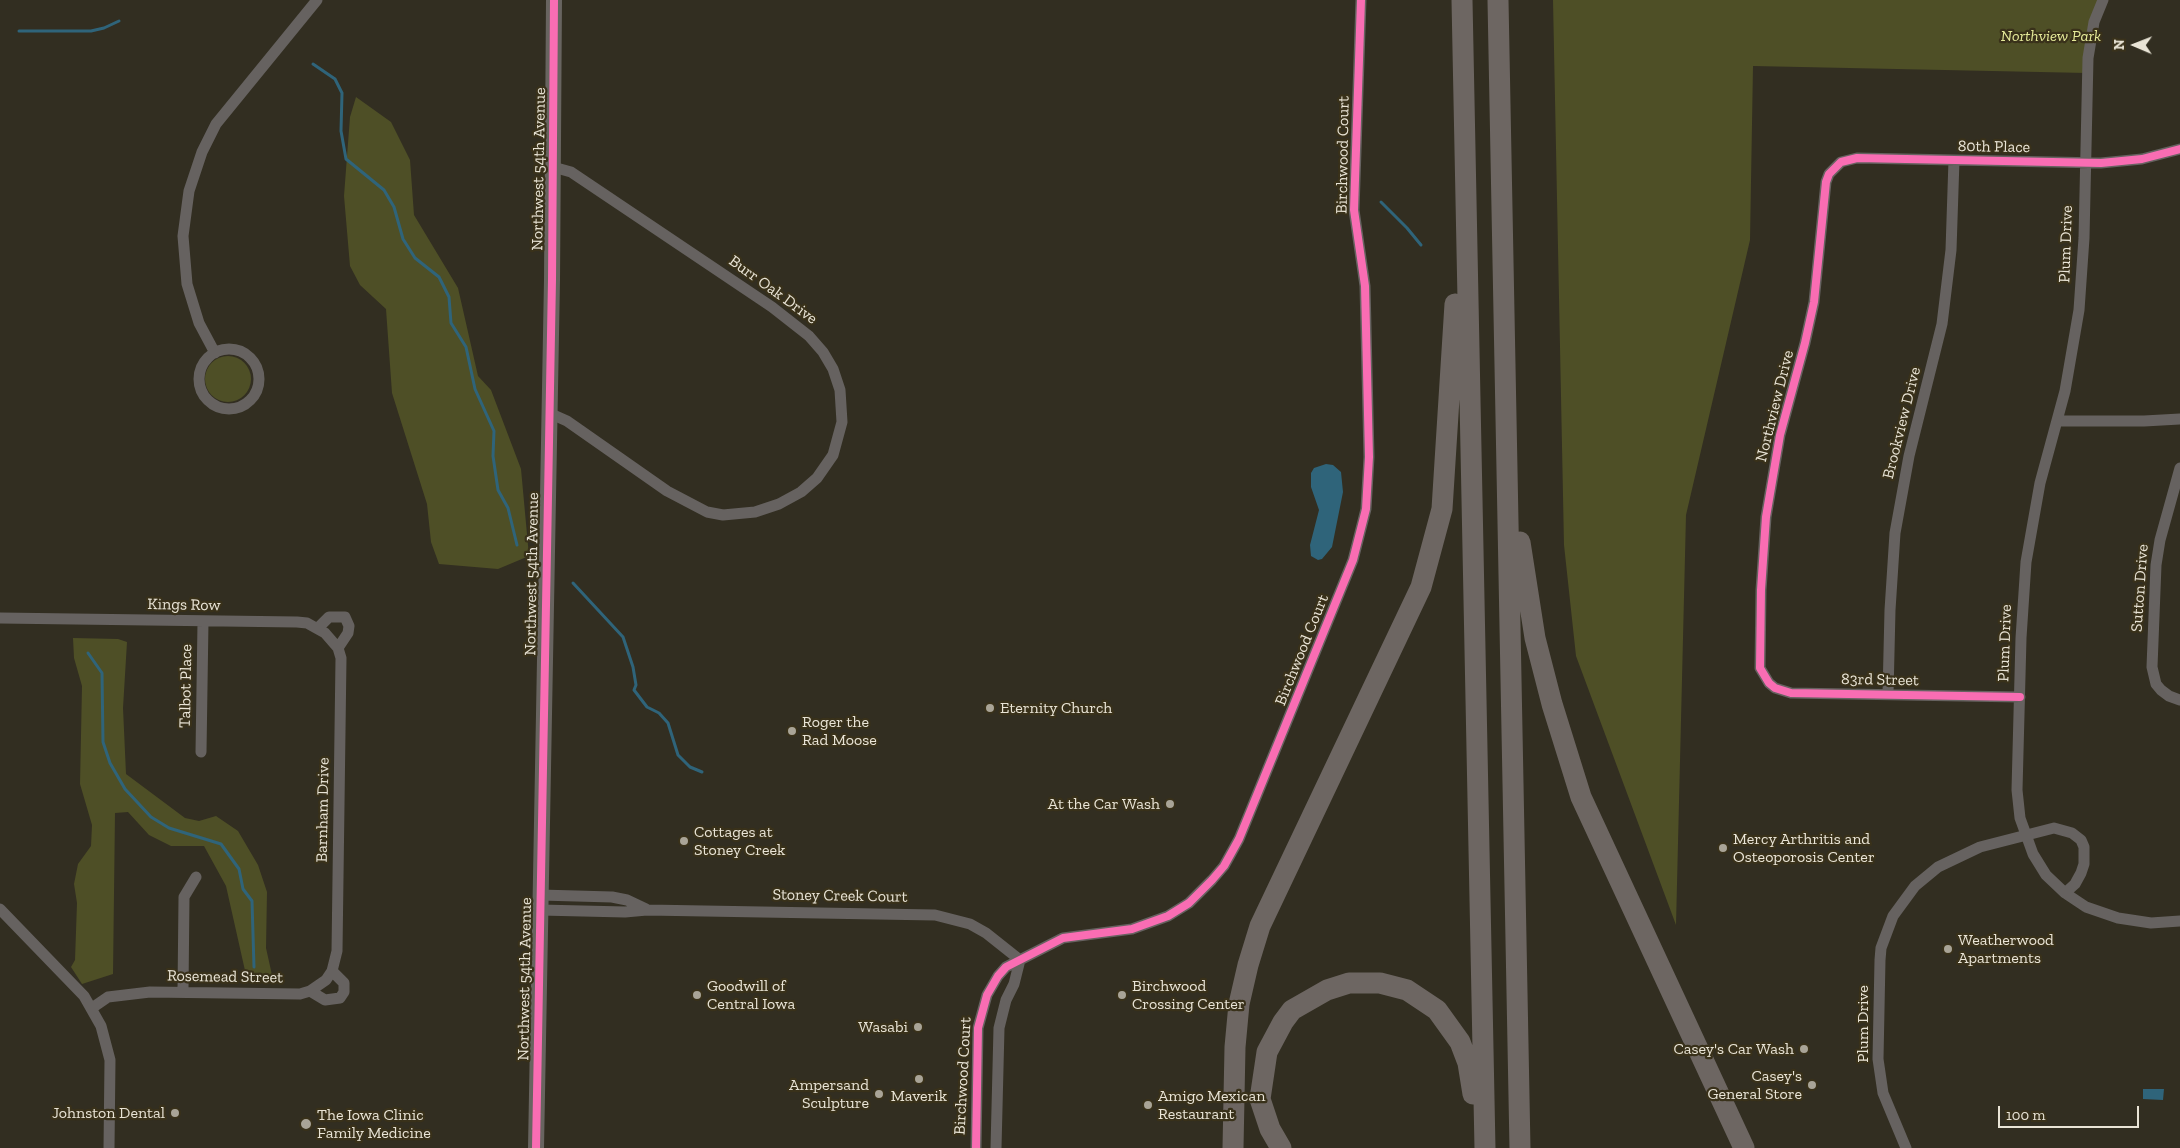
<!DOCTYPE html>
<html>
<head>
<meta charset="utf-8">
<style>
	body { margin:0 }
	#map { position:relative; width:2180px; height:1148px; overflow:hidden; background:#322e21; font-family:"Zilla Slab",serif }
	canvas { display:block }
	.north { position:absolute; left:2110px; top:20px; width:50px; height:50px; -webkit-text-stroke:4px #39311a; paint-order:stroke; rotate:271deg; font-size:14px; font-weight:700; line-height:20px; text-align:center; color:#e9e4d6 }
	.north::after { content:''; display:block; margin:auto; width:18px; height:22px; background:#e9e4d6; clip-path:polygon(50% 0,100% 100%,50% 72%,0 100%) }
	.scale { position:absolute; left:1998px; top:1106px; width:141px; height:22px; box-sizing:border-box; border:2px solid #e9e4d6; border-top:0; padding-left:6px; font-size:15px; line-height:18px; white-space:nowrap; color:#e9e4d6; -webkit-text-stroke:4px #39311a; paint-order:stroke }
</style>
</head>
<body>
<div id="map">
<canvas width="2180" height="1148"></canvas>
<div class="north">N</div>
<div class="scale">100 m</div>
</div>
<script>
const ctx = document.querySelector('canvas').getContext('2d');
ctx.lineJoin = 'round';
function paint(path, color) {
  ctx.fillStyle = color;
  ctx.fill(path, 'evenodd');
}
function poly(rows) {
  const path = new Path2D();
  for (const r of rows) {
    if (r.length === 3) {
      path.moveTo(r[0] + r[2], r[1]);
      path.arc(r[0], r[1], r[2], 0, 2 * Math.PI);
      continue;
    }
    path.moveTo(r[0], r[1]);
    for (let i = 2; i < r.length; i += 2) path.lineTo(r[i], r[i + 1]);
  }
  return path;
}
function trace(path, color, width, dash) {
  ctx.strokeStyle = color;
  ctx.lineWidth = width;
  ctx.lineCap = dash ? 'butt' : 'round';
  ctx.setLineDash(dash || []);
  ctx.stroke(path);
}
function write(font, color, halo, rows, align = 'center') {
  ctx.font = font + ' "Zilla Slab",serif';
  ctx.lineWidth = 4.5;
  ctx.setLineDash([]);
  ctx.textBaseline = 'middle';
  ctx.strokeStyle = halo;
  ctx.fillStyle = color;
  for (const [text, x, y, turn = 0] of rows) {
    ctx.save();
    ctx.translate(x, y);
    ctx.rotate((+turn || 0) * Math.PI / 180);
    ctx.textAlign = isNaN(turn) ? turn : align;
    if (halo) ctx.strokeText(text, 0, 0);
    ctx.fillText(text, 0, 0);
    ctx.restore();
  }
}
const green = poly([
	[1553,0,2103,0,2087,73,1753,66,1750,240,1686,515,1676,925,1576,656,1564,545],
	[356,97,391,122,410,160,414,215,458,288,478,376,491,390,521,469,529,556,498,569,439,564,431,542,427,504,392,393,386,309,360,285,350,266,344,196,350,117],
	[228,379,23],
	[73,638,118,639,127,642,123,708,126,774,185,818,199,821,216,816,238,831,258,865,267,892,266,948,272,975,258,980,246,975,226,886,204,846,171,846,149,835,128,812,115,813,113,974,82,984,71,967,75,960,77,903,74,884,78,864,91,846,92,825,80,784,82,686,74,658]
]);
const water = poly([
	[1326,464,1333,465,1341,472,1343,492,1332,547,1322,559,1318,560,1311,556,1310,545,1319,510,1311,487,1311,473,1314,468],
	[2143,1089,2164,1089,2163,1100,2143,1099]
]);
const stream = poly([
	[19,31,91,31,104,28,119,21],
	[313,64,335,79,342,93,341,131,346,159,384,190,394,207,403,239,415,258,439,277,449,297,451,323,466,347,475,389,494,431,493,456,498,490,508,508,517,545],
	[1381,202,1407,228,1421,245],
	[573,583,623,637,633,667,636,685,634,690,647,707,659,713,668,723,678,755,690,767,702,772],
	[88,653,102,673,103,742,110,763,125,789,151,817,169,828,221,844,239,869,243,889,252,901,254,967]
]);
const street = poly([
	[2103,0,2094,22,2088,58,2084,238,2079,310,2065,391,2040,483,2026,562,2021,638,2017,790,2020,818,2033,854,2046,875,2065,893,2086,907,2118,918,2151,923,2180,921],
	[229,379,30],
	[215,353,199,323,187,284,183,236,189,191,202,152,216,124,317,0],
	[549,413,567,421,667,491,707,512,723,515,755,512,779,504,801,492,817,478,833,455,842,422,840,390,833,369,823,352,809,336,772,307,571,172,553,167],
	[2057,421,2144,421,2180,419],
	[2180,468,2160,540,2156,565,2152,667,2156,684,2161,690,2169,696,2180,700],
	[0,618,297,622,307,623,325,633,338,648,341,658,337,951,332,971,326,980,310,991,300,994,150,992,108,997,92,1008],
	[318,628,329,617,345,617,349,626,348,633,338,648],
	[1888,694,1890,610,1895,533,1909,456,1942,324,1951,250,1954,160],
	[2020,697,1791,693,1775,688,1769,683,1760,668,1761,590,1766,517,1780,435,1805,343,1814,302,1826,182,1829,174,1841,162,1857,158,2101,163,2142,159,2180,149],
	[201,752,203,622],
	[540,895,612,897,627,900,646,909],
	[0,909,84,996,101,1026,110,1060,109,1148],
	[540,910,625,912,647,910,935,915,970,924,986,933,1020,960],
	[183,991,184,897,196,877],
	[310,991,325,1000,340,998,344,992,344,983,332,971],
	[976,1148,978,1028,987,995,998,976,1006,967,1063,938,1132,929,1168,916,1189,903,1212,880,1224,866,1239,839,1353,560,1366,509,1369,457,1365,286,1354,210,1361,0],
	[996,1148,999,1028,1006,1000,1014,984,1020,960],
	[1906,1148,1883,1093,1878,1059,1880,960,1881,948,1893,916,1915,886,1938,867,1980,847,2054,828,2072,833,2081,840,2084,847,2084,864,2081,873,2075,884,2065,893]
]);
const secondary = poly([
	[536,1148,552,280,554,0]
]);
const highway = poly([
	[1462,0,1485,1148],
	[1498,0,1520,1148],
	[1520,542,1535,638,1552,704,1581,797,1744,1148],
	[1233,1148,1235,1047,1239,1004,1248,965,1260,926,1421,587,1442,509,1455,304],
	[1281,1148,1270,1129,1260,1099,1267,1052,1283,1022,1292,1010,1327,990,1349,983,1380,983,1407,990,1437,1010,1460,1042,1468,1063,1473,1094]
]);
const cycleway = poly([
	[2020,697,1791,693,1775,688,1769,683,1760,668,1761,590,1766,517,1780,435,1805,343,1814,302,1826,182,1829,174,1841,162,1857,158,2101,163,2142,159,2180,149],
	[536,1148,552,280,554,0],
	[976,1148,978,1028,987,995,998,976,1006,967,1063,938,1132,929,1168,916,1189,903,1212,880,1224,866,1239,839,1353,560,1366,509,1369,457,1365,286,1354,210,1361,0]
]);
const markers = [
	[990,708,5,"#a9a497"],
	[792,731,5,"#a9a497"],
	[1170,804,5,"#a9a497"],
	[684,841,5,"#a9a497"],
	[1723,848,5,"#a9a497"],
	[1948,949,5,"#a9a497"],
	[697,995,5,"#a9a497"],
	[1122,995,5,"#a9a497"],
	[918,1027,5,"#a9a497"],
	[1804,1049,5,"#a9a497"],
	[919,1079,5,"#a9a497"],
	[1812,1085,5,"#a9a497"],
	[879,1094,5,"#a9a497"],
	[1148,1105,5,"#a9a497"],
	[175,1113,5,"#a9a497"],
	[306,1124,6,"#a9a497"]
];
const parkNames = [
	["Northview Park",2051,36]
];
const streetNames = [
	["80th Place",1994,147,1],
	["Birchwood Court",1343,155,-89],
	["Northwest 54th Avenue",539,169,-89],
	["Plum Drive",2066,244,-88],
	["Burr Oak Drive",773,290,36],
	["Northview Drive",1775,406,-76],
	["Brookview Drive",1902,423,-76],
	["Northwest 54th Avenue",532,574,-89],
	["Sutton Drive",2140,588,-86],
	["Kings Row",184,605,1],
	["Plum Drive",2005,643,-88],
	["Birchwood Court",1302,650,-68],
	["83rd Street",1880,680,1],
	["Talbot Place",186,686,-89],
	["Barnham Drive",323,810,-89],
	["Stoney Creek Court",840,896,1],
	["Rosemead Street",225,977,1],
	["Northwest 54th Avenue",525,979,-89],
	["Plum Drive",1863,1024,-90],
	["Birchwood Court",963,1076,-87]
];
const poiNames = [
	["Eternity Church",1000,708],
	["Roger the",802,722],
	["Rad Moose",802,740],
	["At the Car Wash",1160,804,"right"],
	["Cottages at",694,832],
	["Stoney Creek",694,850],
	["Mercy Arthritis and",1733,839],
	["Osteoporosis Center",1733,857],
	["Weatherwood",1958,940],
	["Apartments",1958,958],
	["Goodwill of",707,986],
	["Central Iowa",707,1004],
	["Birchwood",1132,986],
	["Crossing Center",1132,1004],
	["Wasabi",908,1027,"right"],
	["Casey's Car Wash",1794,1049,"right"],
	["Casey's",1802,1076,"right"],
	["General Store",1802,1094,"right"],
	["Ampersand",869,1085,"right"],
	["Sculpture",869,1103,"right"],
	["Maverik",919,1096,"center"],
	["Amigo Mexican",1158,1096],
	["Restaurant",1158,1114],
	["Johnston Dental",165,1113,"right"],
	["The Iowa Clinic",317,1115],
	["Family Medicine",317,1133]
];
paint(green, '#4e4f26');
paint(water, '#2f647a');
trace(stream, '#2f647a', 3);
trace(street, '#666260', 11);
trace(secondary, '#686460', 16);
trace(highway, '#6d6662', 21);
trace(cycleway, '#f96db3', 8);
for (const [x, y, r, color] of markers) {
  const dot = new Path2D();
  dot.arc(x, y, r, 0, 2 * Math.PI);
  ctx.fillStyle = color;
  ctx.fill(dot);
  trace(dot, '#39311a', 2);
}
write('italic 16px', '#e5ea99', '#39311a', parkNames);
write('16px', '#e9e4d6', '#39311a', streetNames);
write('16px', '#e9e4d6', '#39311a', poiNames, 'left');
</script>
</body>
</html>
